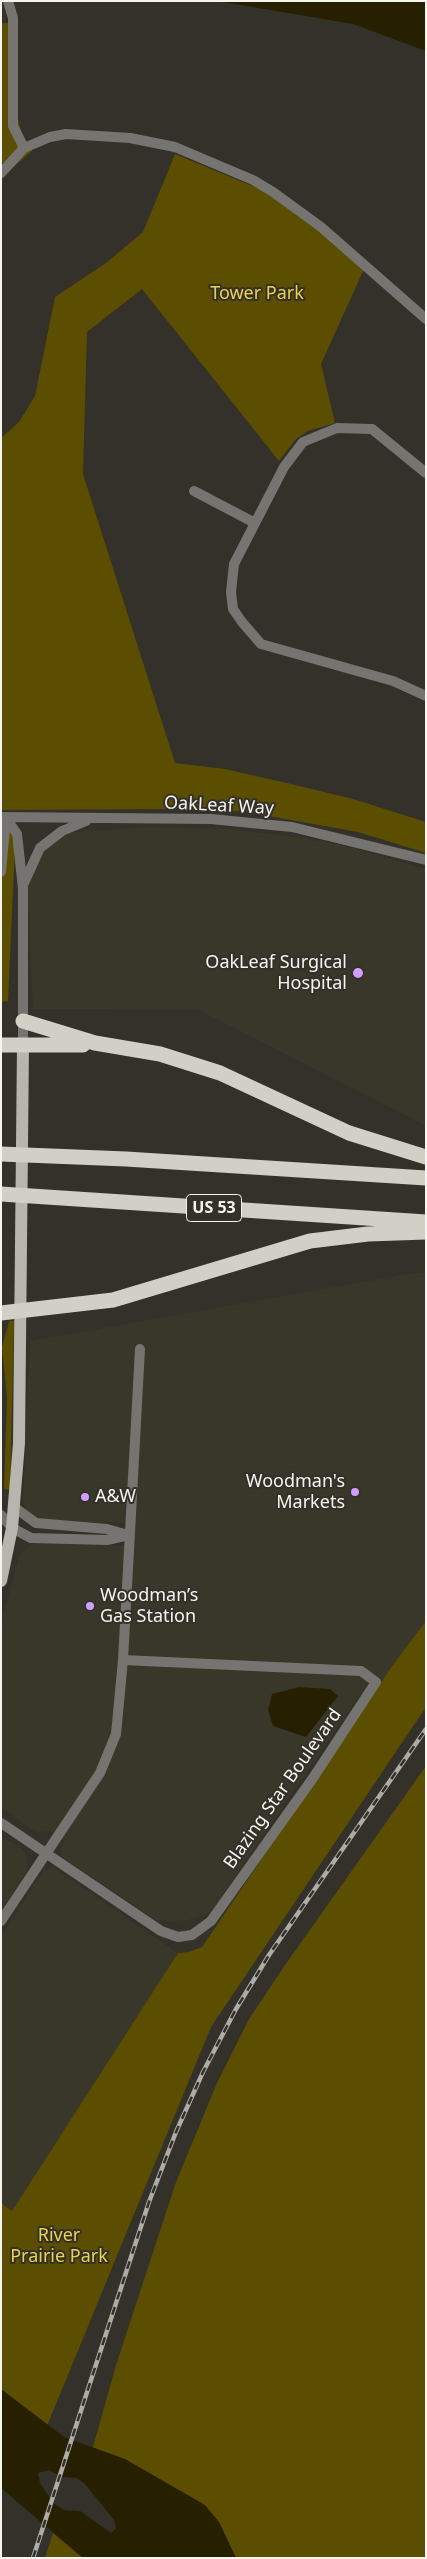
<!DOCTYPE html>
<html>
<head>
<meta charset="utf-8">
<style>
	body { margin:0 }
	#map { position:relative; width:427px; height:2559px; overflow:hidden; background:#33312a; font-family:"Noto Sans",sans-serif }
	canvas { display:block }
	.frame { position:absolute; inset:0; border:2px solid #f5f4ef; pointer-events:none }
</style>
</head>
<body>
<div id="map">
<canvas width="427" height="2559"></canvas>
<div class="frame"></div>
</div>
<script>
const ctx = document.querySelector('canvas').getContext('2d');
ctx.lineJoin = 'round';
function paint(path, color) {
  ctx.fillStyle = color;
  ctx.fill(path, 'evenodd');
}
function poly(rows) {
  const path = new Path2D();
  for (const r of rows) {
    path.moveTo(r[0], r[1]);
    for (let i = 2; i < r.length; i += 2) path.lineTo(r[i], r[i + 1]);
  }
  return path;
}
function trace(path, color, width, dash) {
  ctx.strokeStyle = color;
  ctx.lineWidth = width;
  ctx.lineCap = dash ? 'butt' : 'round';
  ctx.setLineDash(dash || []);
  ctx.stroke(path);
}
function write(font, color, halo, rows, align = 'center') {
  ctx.font = font + ' "Noto Sans",sans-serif';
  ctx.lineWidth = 4;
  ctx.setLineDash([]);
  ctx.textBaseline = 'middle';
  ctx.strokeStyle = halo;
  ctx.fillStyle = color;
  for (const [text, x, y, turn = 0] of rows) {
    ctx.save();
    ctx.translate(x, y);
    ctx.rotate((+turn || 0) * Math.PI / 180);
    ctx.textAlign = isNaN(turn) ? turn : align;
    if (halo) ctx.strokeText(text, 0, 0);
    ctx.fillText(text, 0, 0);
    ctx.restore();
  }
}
const built = poly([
	[147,827,225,829,297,837,343,845,426,869,426,1126,199,1010,33,1009,27,889,39,857,63,835,73,832],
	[413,1273,426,1273,426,1621,371,1700,360,1695,215,1906,207,1914,179,1923,154,1919,62,1857,60,1849,65,1839,52,1831,35,1832,1,1807,1,1622,20,1554,34,1543,43,1542,133,1546,134,1523,42,1521,26,1510,23,1499,30,1341],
	[1,1837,20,1847,25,1852,28,1864,27,1871,1,1912],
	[53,1867,178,1953,12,2211,1,2203,1,1936,43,1871]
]);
const green = poly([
	[1,23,18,23,18,119,22,134,32,151,11,169,1,161],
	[175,154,262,190,325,236,364,269,321,364,335,423,308,431,296,439,279,461,142,289,87,332,83,474,175,763,225,769,291,784,353,799,426,822,426,853,358,832,241,811,177,809,1,810,1,438,19,422,35,396,55,297,106,263,143,232],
	[1,825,16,825,8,1001,1,1002],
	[9,1321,14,1321,10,1490,4,1489,7,1397,2,1347],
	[426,1621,426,1707,211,2027,47,2426,1,2389,1,2203,12,2211,178,1953,189,1952,202,1947,395,1662],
	[426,1766,426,2558,236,2558,219,2522,93,2447,116,2365,176,2182,217,2083,249,2019,285,1965],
	[53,2533,83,2558,45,2558]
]);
const water = poly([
	[217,1,426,1,426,51,353,24],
	[299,1687,330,1689,338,1696,306,1737,273,1726,268,1710,272,1694],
	[1,2389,64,2437,125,2459,205,2505,219,2522,236,2558,83,2558,1,2488],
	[49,2470,63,2477,77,2478,85,2484,114,2520,116,2528,111,2533,80,2511,64,2510,53,2503,40,2483,38,2473]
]);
const minor = poly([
	[8,1,13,18,13,126,24,148],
	[1,173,24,148,50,137,66,134,130,138,175,147,253,180,273,192,321,227,426,319],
	[426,473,372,429,337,428,303,442,284,467,234,564,231,592,233,609,242,622,261,644,393,681,426,696],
	[194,491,255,523],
	[1,817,211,819,292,827,426,860],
	[6,818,17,834,23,888,23,1045],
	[1,872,6,818],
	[24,883,40,848,62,831,86,821],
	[14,1507,36,1523,107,1529,128,1535],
	[1,1515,12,1528,31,1538,107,1540,129,1535],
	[1,1823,161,1931,178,1937,192,1935,211,1921,313,1778,376,1682,361,1671,123,1660],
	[1,1921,100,1773,116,1734,123,1660,140,1349]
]);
const major = poly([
	[1,1581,12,1528,19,1443,23,1045]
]);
const highway = poly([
	[23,1021,95,1043,160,1054,220,1073,349,1133,426,1157],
	[1,1045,83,1045],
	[1,1154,126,1159,426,1178],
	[1,1194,426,1222],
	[1,1313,113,1300,310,1241,368,1234,426,1232]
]);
const rail = poly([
	[33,2558,149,2202,176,2132,203,2072,236,2009,269,1955,426,1729]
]);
const markers = [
	[358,973,6,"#d19dfe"],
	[355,1492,5,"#d19dfe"],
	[85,1497,5,"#d19dfe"],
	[90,1606,5,"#d19dfe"]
];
const shields = [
	[214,1208,55]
];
const shieldNames = [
	["US 53",214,1208]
];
const parkNames = [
	["Tower Park",257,294],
	["River",59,2236],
	["Prairie Park",59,2257]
];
const streetNames = [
	["OakLeaf Way",219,806,3],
	["Blazing Star Boulevard",283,1789,-55]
];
const poiNames = [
	["OakLeaf Surgical",347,963],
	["Hospital",347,984],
	["Woodman's",345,1482],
	["Markets",345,1503],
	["A&W",95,1497,"left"],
	["Woodman’s",100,1596,"left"],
	["Gas Station",100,1617,"left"]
];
paint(built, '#393729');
paint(green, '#5b4e01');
paint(water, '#262001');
trace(minor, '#757470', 10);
trace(major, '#b7b6ae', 12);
trace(highway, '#d2d0c6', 15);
trace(rail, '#aeaca7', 4.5);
trace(rail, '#33312a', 2.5, [8]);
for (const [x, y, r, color] of markers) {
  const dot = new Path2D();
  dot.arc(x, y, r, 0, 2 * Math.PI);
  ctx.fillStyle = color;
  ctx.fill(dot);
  trace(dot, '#33312a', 2);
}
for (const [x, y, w] of shields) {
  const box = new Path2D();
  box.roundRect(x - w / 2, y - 13.5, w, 27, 4);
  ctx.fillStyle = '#33312a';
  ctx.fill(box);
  trace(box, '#f5f4ef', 1);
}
write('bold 16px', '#f5f4ef', null, shieldNames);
write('18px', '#ecd24b', '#33312a', parkNames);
write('18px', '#f5f4ef', '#33312a', streetNames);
write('18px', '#f5f4ef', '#33312a', poiNames, 'right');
</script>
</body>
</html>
